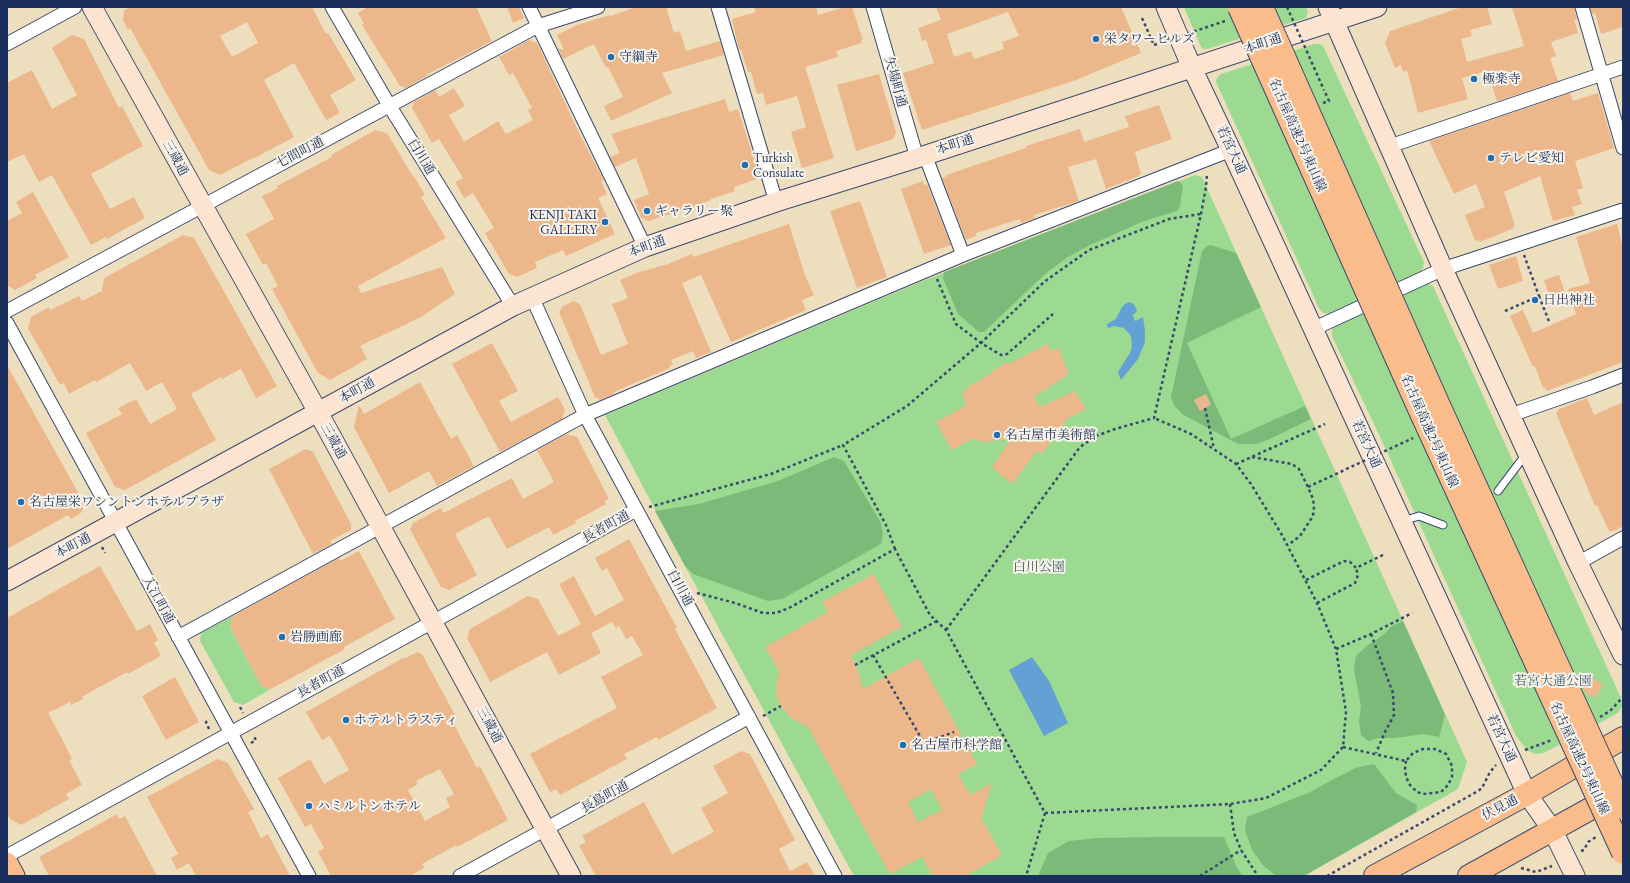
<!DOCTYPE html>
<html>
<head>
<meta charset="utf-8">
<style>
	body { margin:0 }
	#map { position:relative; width:1630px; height:883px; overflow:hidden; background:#eddfbe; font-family:"EB Garamond",serif }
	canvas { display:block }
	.frame { position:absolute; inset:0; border:8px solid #1b2f5e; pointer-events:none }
</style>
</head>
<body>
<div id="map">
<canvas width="1630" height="883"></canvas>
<div class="frame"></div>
</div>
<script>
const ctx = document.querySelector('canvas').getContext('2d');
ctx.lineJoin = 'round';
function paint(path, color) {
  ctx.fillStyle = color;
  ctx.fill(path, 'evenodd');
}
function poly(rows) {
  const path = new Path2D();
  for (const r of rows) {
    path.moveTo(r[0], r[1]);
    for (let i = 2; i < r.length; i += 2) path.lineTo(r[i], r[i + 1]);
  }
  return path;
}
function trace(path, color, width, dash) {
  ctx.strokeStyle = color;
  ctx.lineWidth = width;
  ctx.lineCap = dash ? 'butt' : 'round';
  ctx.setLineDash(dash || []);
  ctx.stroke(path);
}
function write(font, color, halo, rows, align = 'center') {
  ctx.font = font + ' "EB Garamond","Noto Serif JP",serif';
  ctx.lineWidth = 4;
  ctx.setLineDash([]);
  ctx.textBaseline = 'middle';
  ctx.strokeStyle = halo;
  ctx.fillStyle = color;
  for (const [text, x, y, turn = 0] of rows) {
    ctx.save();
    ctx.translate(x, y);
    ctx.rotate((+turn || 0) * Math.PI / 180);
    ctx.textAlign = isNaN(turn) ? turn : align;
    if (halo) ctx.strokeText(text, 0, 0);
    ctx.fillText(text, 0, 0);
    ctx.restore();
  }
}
const green = poly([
	[1184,7,1306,7,1308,12,1306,18,1303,19,1207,49,1203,49,1201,47],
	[1314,44,1320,44,1323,46,1424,262,1423,268,1420,272,1330,314,1323,313,1319,308,1216,82,1217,78,1221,74],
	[1195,175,1202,177,1467,762,1458,789,1304,876,854,876,685,566,605,415,925,280],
	[1427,283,1433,286,1621,698,1622,706,1618,713,1544,753,1536,754,1528,751,1516,736,1382,441,1332,336,1332,329,1336,326],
	[233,616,230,627,262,687,271,689,243,705,234,702,200,641,201,633]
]);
const forest = poly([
	[1178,181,1181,183,1183,186,1180,206,1177,211,1144,221,1088,246,1068,257,1045,274,984,332,979,332,958,314,943,278,944,272],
	[1211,245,1236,253,1261,307,1187,343,1231,439,1305,406,1311,419,1270,439,1256,444,1238,444,1182,414,1174,405,1171,397,1202,251,1207,246],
	[834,457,844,461,881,523,883,534,881,544,782,599,768,601,693,574,685,566,655,511,699,504,778,481],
	[1403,621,1445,715,1439,737,1424,734,1395,738,1378,738,1368,741,1361,735,1359,721,1361,706,1354,670,1356,656,1368,645,1382,636,1392,626],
	[1374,764,1396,793,1417,805,1416,812,1304,876,1276,876,1263,865,1252,850,1245,830,1247,817,1308,793,1355,768],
	[1158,837,1224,837,1237,868,1243,876,1038,876,1048,853,1069,841,1098,838]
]);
const water = poly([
	[1130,302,1134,304,1137,311,1133,315,1135,321,1143,317,1145,331,1145,342,1138,359,1121,380,1118,372,1130,353,1132,347,1131,336,1124,328,1114,326,1108,328,1107,324,1116,319,1122,307,1125,304],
	[1032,657,1049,681,1068,723,1044,736,1009,670]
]);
const building = poly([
	[130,7,312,7,326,34,328,33,356,80,330,95,340,113,326,120,294,63,264,80,294,137,253,159,253,158,220,175,209,170,130,28,128,30,123,20,124,11],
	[247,22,258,43,232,57,220,36],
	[368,7,476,7,492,41,426,75,427,76,406,88,400,86,362,25,364,24,358,13],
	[507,7,519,7,524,18,513,23],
	[636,7,666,7,674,33,680,31,686,51,720,41,724,55,662,73,672,93,611,121,604,106,623,97,608,67,606,68,594,44,563,59,558,48,564,50,557,35,577,25,610,15,611,16],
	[754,7,816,7,818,15,845,7,852,7,863,40,861,40,862,43,836,51,838,57,805,67,834,158,802,168,791,132,806,127,797,96,766,105,763,93,757,94,751,72,748,72,741,50,739,50,732,19,756,12],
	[936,7,1121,7,1141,53,1076,80,922,130,903,73,934,63,926,40,922,41,918,28,941,20],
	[1008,12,1019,36,1002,42,1004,49,974,59,971,51,954,57,947,34],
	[1462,7,1487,7,1492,24,1470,30,1472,36,1461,39,1467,62,1524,46,1512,7,1574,7,1577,19,1574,20,1578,33,1551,42,1556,56,1550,58,1558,81,1497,101,1487,71,1462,78,1468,99,1418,113,1407,70,1403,72,1401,65,1395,68,1385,43,1390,31],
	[1590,7,1623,7,1623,27,1601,34,1595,13,1592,14],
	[72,35,84,39,119,108,122,106,143,146,91,174,110,209,134,197,145,218,107,239,106,237,91,245,52,175,39,182,24,154,7,162,7,83,32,70,52,109,77,95,52,48],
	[529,40,537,43,581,137,604,180,601,181,607,194,598,198,615,234,566,256,563,250,535,262,537,268,517,277,509,274,485,233,494,228,473,193,464,198,455,182,463,178,439,139,432,143,412,108,414,102,435,90,439,97,454,88,465,106,449,115,464,142,498,121,506,134,533,120,528,110,532,108,513,73,509,75,499,57],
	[879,74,896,132,893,139,856,151,837,85],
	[1570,93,1573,101,1598,93,1614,148,1575,161,1583,188,1577,190,1582,204,1572,207,1575,215,1553,221,1540,176,1504,192,1515,226,1513,226,1514,228,1480,242,1478,240,1475,241,1465,215,1485,207,1476,184,1454,194,1429,141],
	[725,99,729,112,738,109,760,178,734,187,735,191,710,199,711,200,684,210,648,221,641,217,634,200,649,194,636,158,615,167,610,157,620,153,611,134],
	[1159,105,1172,139,1135,152,1141,174,1138,175,1139,176,1106,189,1096,159,1068,167,1079,201,1034,215,1035,218,1021,223,1020,219,976,233,976,236,966,240,942,178,947,176,946,175,1026,148,1026,146,1080,129,1084,142,1129,127,1125,116],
	[375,130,387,133,412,175,413,175,418,183,425,195,421,197,446,238,358,286,361,293,442,267,455,294,421,317,360,346,367,359,330,380,318,373,272,289,278,286,266,263,263,265,246,234,274,219,262,196,278,188,277,186,332,157,331,155],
	[923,181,924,185,927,184,951,245,924,254,901,189],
	[33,192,69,257,35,275,37,278,15,290,7,285,7,221,22,213,16,202],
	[860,201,887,277,857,288,830,211],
	[789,224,805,275,814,295,802,300,806,310,731,342,701,275,682,283,711,352,696,358,693,351,671,360,673,365,669,366,670,368,614,392,614,394,600,400,595,397,559,312,563,306,574,301,580,304,601,355,628,344,612,304,628,298,620,280,636,273,668,264,692,254,693,257],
	[1617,224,1623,248,1623,362,1547,391,1545,387,1543,388,1535,366,1533,367,1510,316,1523,310,1533,333,1576,314,1568,289,1590,283,1576,237],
	[183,235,194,238,277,386,256,398,241,369,222,379,221,377,191,394,216,440,125,490,115,487,86,433,122,414,118,408,136,399,150,424,177,409,164,385,162,382,146,391,130,363,96,382,95,380,69,394,64,383,60,385,28,328,31,317,49,307,50,310,79,296,82,301,102,291,104,278],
	[1516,256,1523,281,1498,289,1489,265],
	[1559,275,1565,292,1550,297,1544,280],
	[492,343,518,391,499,401,511,422,558,397,565,410,562,419,500,452,452,364],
	[1047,344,1051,351,1059,348,1069,374,1034,397,1040,407,1075,391,1086,409,1067,419,1042,454,1037,451,1012,484,992,467,1011,439,983,442,972,439,952,450,936,422,967,405,962,394,970,386,982,379,1006,362,1009,364],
	[7,365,84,503,82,512,71,519,68,515,7,549],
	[420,382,451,439,457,435,474,466,437,486,429,471,389,493,354,427,359,405,364,414],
	[1206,394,1211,405,1200,411,1194,400],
	[1587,398,1594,415,1623,402,1623,526,1614,531,1609,531,1597,505,1595,506,1556,413,1558,412,1557,410],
	[567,434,577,437,609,499,604,501,606,504,575,521,576,523,553,535,549,527,507,549,489,517,487,517,455,534,477,575,449,590,441,587,410,529,413,523,441,508,443,513,512,478,523,499,554,482,537,450],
	[306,449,313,452,351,524,351,530,330,541,332,544,313,554,269,469],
	[629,539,677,628,675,629,717,708,658,740,657,737,624,754,627,759,560,795,556,789,550,792,530,754,617,708,601,677,643,655,632,636,626,639,619,626,616,628,612,622,591,633,601,653,559,675,547,652,490,682,467,638,470,629,528,596,538,599,558,636,581,624,559,584,574,576,595,616,624,600,607,568,602,571,595,558],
	[359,551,395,619,344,647,345,649,271,689,262,687,230,627,233,616,339,558,340,561],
	[100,566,137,631,150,624,158,640,154,643,161,656,128,674,127,672,94,690,82,697,83,699,71,705,70,702,48,713,61,737,72,759,69,760,82,785,66,794,69,799,21,825,10,819,7,814,7,618],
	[874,574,902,627,851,655,859,673,863,689,919,658,977,764,958,774,970,795,992,783,981,818,1002,855,966,876,933,876,922,857,890,874,808,727,791,718,781,706,777,698,776,689,779,671,765,647,828,612,822,602],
	[931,789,942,810,918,822,908,802],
	[417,652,422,654,455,715,450,717,477,768,480,766,508,820,457,847,456,845,422,864,424,868,410,876,331,876,318,852,324,848,311,824,305,827,278,778,310,759,324,784,349,770,330,736,322,740,306,712,403,658,404,659],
	[440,769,454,794,446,798,450,807,425,821,408,790,418,784,416,781],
	[175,677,199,722,166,740,142,696],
	[1591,677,1603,684,1595,698,1583,691],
	[741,751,750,754,795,840,779,849,790,871,807,862,815,876,596,876,579,846,586,842,582,836,644,802,672,854,714,832,701,808,728,793,713,766],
	[217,759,228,763,254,809,248,812,261,838,268,834,290,876,196,876,189,863,177,870,171,858,178,854,147,797],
	[117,814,119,819,125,816,157,876,49,876,39,857]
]);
const path = poly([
	[1142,18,1154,45],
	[1323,103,1329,101,1324,90],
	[937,279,956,324,981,343,1001,355,1007,354,1053,314],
	[1539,296,1550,324],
	[1505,311,1539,296,1524,255],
	[1205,408,1214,449],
	[1252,457,1292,464,1299,469,1308,487,1313,499,1314,507,1313,516,1300,536,1288,545],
	[1236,464,1325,424],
	[649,507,771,474,843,445],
	[102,547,105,553],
	[895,549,886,525,843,445,907,406,981,343,1044,282,1089,250,1169,219,1201,214],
	[1306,580,1344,561,1350,562,1356,568,1385,554],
	[697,593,735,603,763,613,776,613,789,608,895,549,930,615,946,630,1045,813,1026,876],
	[1317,603,1355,583,1358,575,1356,568],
	[946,630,1080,447,1096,436,1115,429,1154,418,1201,214,1206,187,1207,173],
	[1371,634,1393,693,1394,715,1385,732,1376,753],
	[1336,649,1371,634,1412,613],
	[873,655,924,743,954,732],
	[855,665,937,621],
	[240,707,243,713],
	[763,716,781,706],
	[1600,717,1610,711,1623,697],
	[209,729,206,722,210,720],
	[251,743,256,740,253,735],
	[1343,747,1406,761,1413,753,1423,749,1435,749,1446,754,1452,766,1452,777,1448,785,1441,792,1423,794,1417,792,1410,785,1406,777,1405,768,1406,761],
	[1525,750,1552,740],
	[1230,804,1234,833,1241,850,1258,876],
	[1045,813,1230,804,1266,798,1321,770,1343,747,1346,712,1336,649,1317,603,1282,535,1251,484,1236,464,1191,434,1154,418],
	[1581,851,1584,850,1588,842,1596,837],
	[1521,868,1536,872,1552,866],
	[1200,876,1241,850],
	[1327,876,1478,791,1482,788,1490,772,1496,765]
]);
const lane = poly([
	[1498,491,1526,454],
	[1403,521,1419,516,1443,525]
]);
const street = poly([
	[332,7,389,105,513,306],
	[529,7,645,247],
	[718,7,776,202],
	[873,7,917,158],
	[1582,7,1623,148],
	[7,44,75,7],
	[1390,146,1623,67],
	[925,155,963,255],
	[532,297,585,415,835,876],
	[7,311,538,26,598,7],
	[7,323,309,876],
	[1313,329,1443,269,1623,210],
	[1511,415,1592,387,1623,375],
	[1578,563,1623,538],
	[178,637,585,415,963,255,1231,150],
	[7,856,636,510],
	[460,876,749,717]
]);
const secondary = poly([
	[92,7,318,412,571,876],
	[1166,7,1192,68,1231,150,1527,794,1553,831,1575,876],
	[1328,7,1443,269,1578,563,1623,655],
	[7,581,513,306,645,247,776,202,917,158,1377,7]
]);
const primary = poly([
	[7,863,14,876]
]);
const highway = poly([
	[1375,876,1527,794,1623,738],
	[1469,876,1617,794]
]);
const pathBridge = poly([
	[1287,7,1324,90],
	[1154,45,1225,21],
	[1308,487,1413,438]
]);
const highwayBridge = poly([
	[1239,7,1420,411,1623,853],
	[1262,7,1438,403,1623,808]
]);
const markers = [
	[1096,39,4,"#1f6fb2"],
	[611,57,4,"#1f6fb2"],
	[1474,79,4,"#1f6fb2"],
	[1491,158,4,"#1f6fb2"],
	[745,165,4,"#1f6fb2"],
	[647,211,4,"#1f6fb2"],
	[605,222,4,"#1f6fb2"],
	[1535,300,4,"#1f6fb2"],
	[997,435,4,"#1f6fb2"],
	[21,502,4,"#1f6fb2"],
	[282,637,4,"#1f6fb2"],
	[346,720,4,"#1f6fb2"],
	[903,745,4,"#1f6fb2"],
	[309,806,4,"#1f6fb2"]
];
const poiNames = [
	["栄タワーヒルズ",1104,39],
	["守綱寺",619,57],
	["極楽寺",1482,79],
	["Turkish",753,158],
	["Consulate",753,173],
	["テレビ愛知",1499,158],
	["ギャラリー聚",655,211],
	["KENJI TAKI",597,215,"right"],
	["GALLERY",597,230,"right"],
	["日出神社",1543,300],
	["名古屋市美術館",1005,435],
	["名古屋栄ワシントンホテルプラザ",29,502],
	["岩勝画廊",290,637],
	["ホテルトラスティ",354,720],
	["名古屋市科学館",911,745],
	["ハミルトンホテル",317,806]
];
const streetNames = [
	["本町通",1263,44,-19],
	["矢場町通",895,82,74],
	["名古屋高速2号東山線",1297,135,66],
	["本町通",955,145,-18],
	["若宮大通",1231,150,65],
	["七間町通",300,153,-28],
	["白川通",421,157,58],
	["三蔵通",175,158,61],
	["本町通",647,247,-21],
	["本町通",357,391,-29],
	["名古屋高速2号東山線",1429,431,66],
	["三蔵通",333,441,61],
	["若宮大通",1366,444,65],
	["長者町通",606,527,-29],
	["本町通",73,546,-28],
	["白川通",680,588,61],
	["入江町通",158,600,61],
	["長者町通",321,682,-29],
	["三蔵通",489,725,61],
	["若宮大通",1501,738,65],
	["名古屋高速2号東山線",1579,758,65],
	["長島町通",605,797,-29],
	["伏見通",1500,808,-28]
];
const parkNames = [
	["白川公園",1039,567],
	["若宮大通公園",1553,681]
];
paint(green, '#9bda90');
paint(forest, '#7cba7a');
paint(water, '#63a0d4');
paint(building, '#edb78c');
trace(lane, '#3a496c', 9);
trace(street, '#3a496c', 15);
trace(secondary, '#3a496c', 21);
trace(primary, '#3a496c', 23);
trace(highway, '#3a496c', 24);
trace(path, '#3a496c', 2.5, [3, 3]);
trace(lane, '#fff', 7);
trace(street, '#fff', 13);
trace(secondary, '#fde4d0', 19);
trace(primary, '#f9bc8a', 21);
trace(highway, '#f9bc8a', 22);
trace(highwayBridge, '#3a496c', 24, []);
trace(pathBridge, '#3a496c', 2.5, [3, 3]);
trace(highwayBridge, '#f9bc8a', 22);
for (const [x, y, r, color] of markers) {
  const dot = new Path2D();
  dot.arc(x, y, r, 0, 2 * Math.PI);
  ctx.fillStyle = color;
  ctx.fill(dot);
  trace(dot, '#f7f3e8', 1.5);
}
write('13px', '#1b2f5e', '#f7f3e8', poiNames, 'left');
write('13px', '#1b2f5e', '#f7f3e8', streetNames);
write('13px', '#3b5a6a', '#f7f3e8', parkNames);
</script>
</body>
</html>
